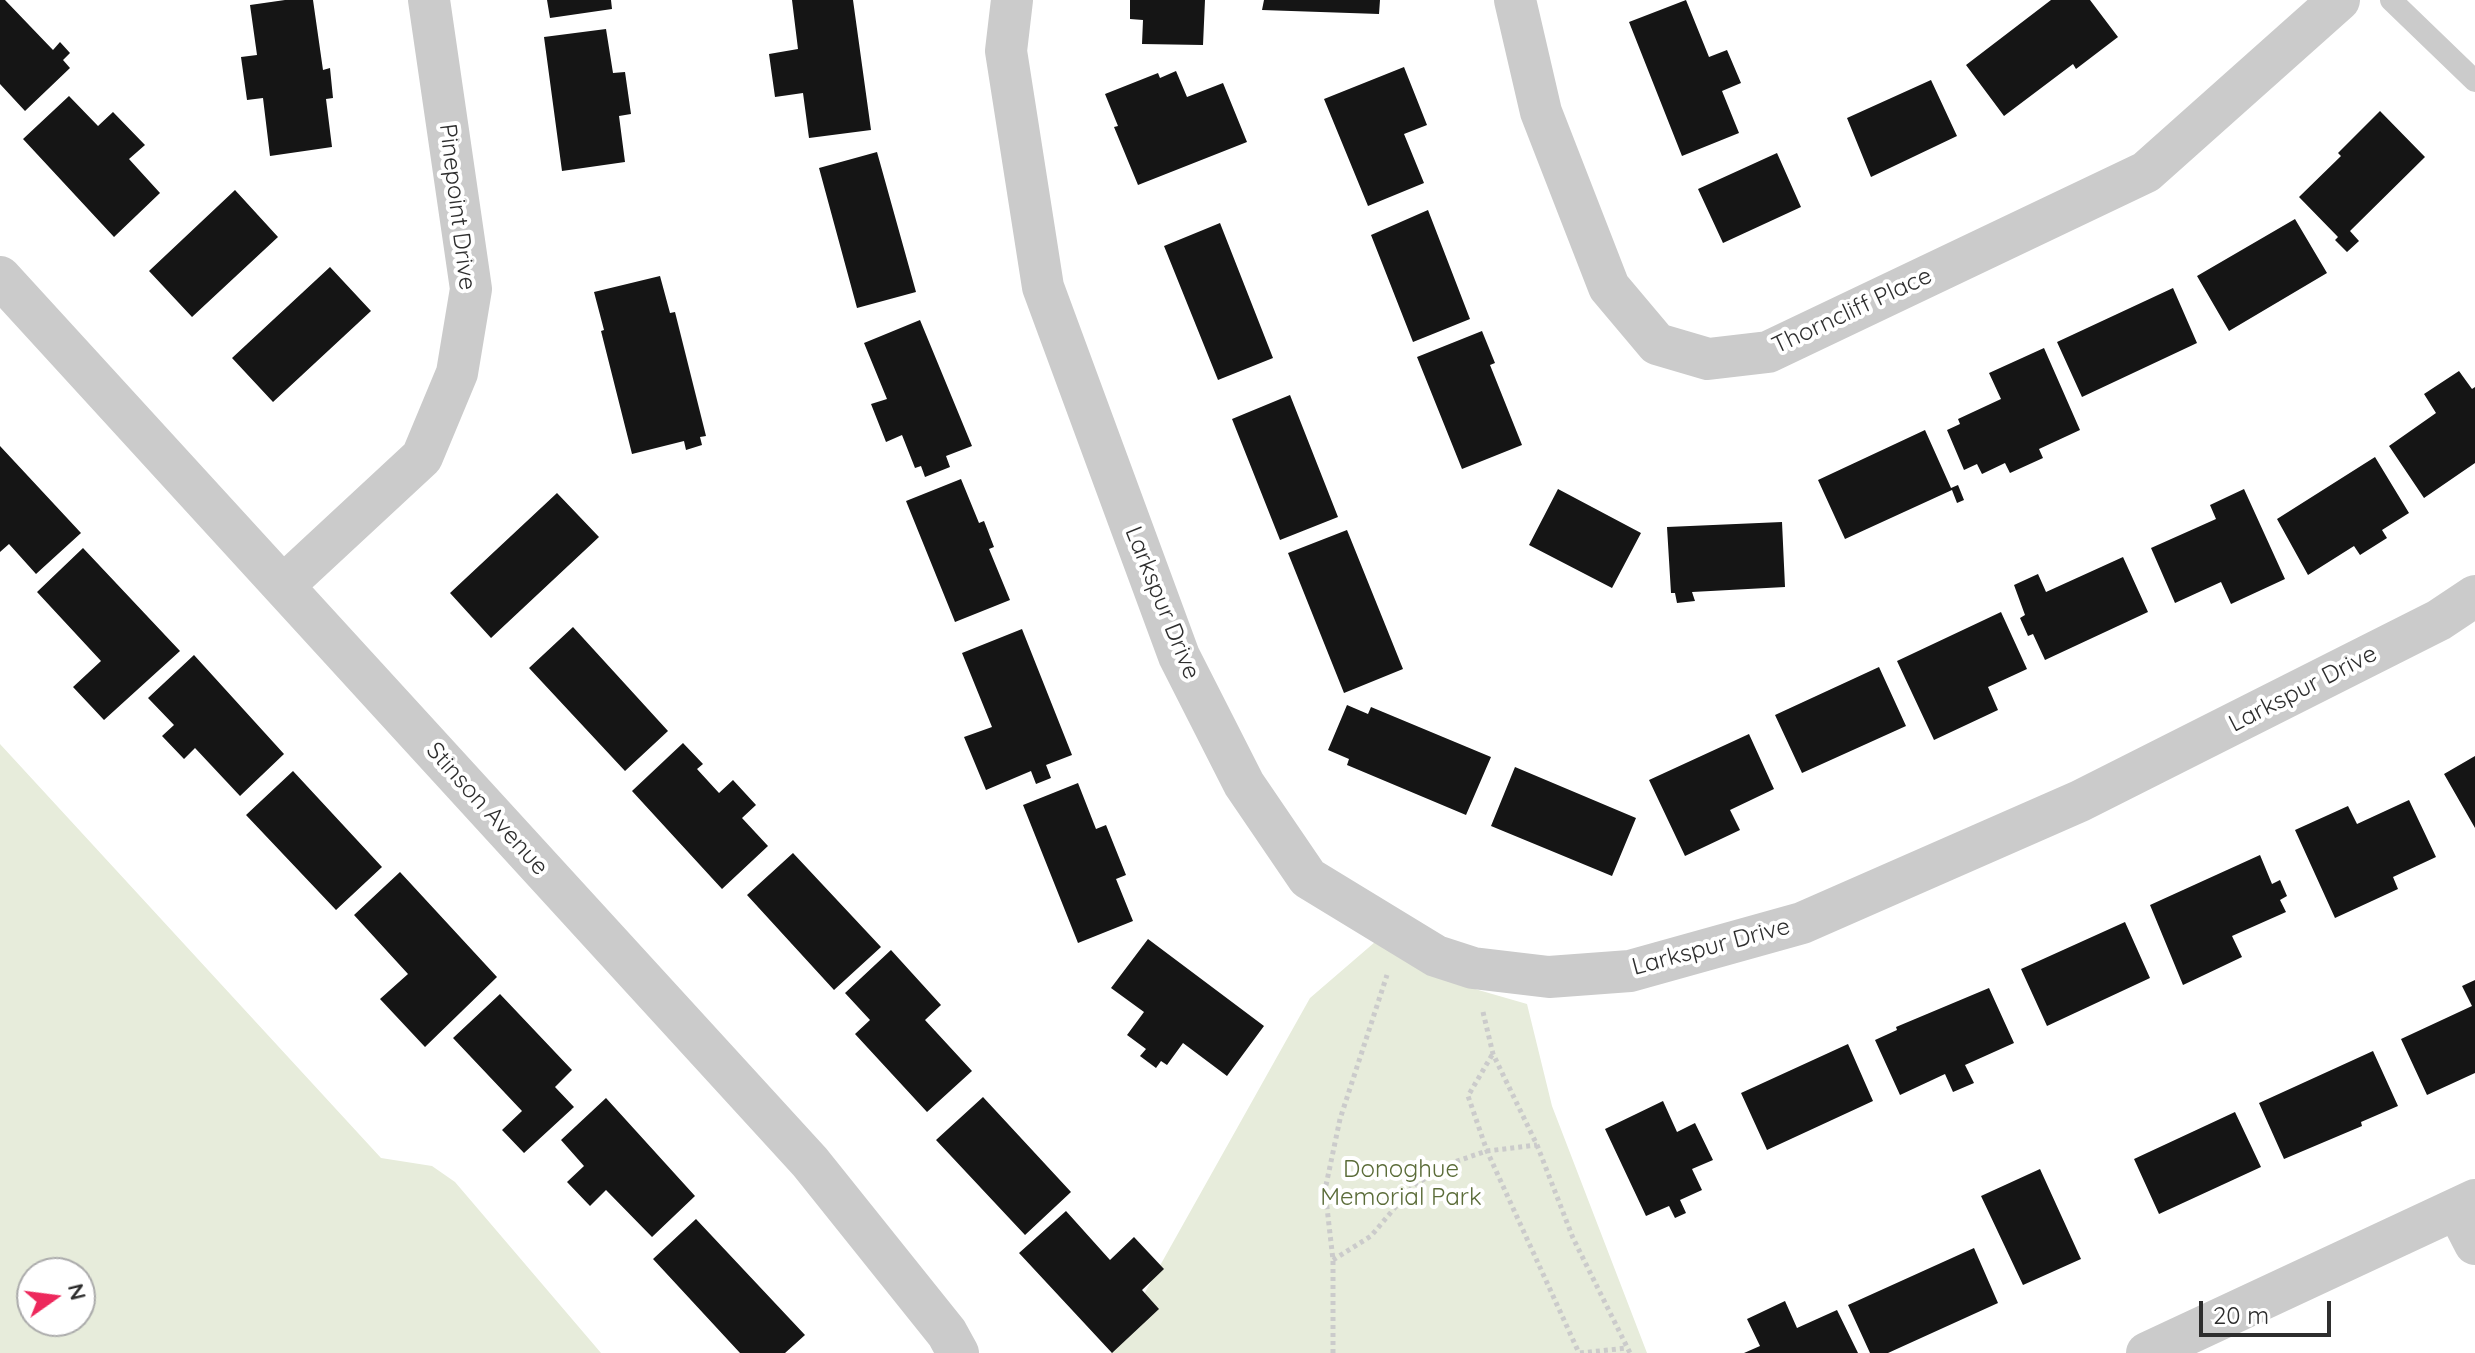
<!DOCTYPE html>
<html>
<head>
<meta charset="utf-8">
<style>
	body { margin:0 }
	#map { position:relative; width:2475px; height:1353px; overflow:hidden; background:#fff; font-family:Quicksand,sans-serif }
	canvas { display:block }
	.north { position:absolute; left:16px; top:1257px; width:80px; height:80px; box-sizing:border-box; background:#fff; border:2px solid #ababab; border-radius:50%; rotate:76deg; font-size:22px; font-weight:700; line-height:32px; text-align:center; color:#2e2e2e }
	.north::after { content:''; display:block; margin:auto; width:28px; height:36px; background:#ed285c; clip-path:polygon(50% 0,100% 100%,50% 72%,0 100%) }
	.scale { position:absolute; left:2199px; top:1301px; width:132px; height:36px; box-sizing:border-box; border:4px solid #2e2e2e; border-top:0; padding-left:10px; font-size:24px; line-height:28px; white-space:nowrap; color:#2e2e2e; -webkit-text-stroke:6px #fff; paint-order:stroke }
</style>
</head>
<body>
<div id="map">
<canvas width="2475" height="1353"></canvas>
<div class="north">N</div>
<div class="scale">20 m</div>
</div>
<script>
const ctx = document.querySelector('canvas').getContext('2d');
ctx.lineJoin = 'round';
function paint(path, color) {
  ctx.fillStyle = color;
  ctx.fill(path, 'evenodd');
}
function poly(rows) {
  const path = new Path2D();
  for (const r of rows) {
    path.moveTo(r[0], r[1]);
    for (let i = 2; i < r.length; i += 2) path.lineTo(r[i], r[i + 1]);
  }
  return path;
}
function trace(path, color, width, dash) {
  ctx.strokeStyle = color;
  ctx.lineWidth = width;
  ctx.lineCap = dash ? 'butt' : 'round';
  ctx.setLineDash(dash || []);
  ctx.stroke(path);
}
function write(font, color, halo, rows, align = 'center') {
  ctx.font = font + ' Quicksand,sans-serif';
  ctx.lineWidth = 8;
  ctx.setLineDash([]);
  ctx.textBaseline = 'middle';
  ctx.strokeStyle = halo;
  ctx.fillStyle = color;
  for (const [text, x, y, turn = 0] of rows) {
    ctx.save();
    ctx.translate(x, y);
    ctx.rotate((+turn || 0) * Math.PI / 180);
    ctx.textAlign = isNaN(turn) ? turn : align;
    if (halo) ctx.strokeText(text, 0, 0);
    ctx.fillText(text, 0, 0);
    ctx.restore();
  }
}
const green = poly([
	[0,744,381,1158,432,1166,455,1182,601,1353,0,1353],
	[32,1273,80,1273,80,1321,32,1321],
	[1375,942,1454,983,1527,1004,1552,1106,1647,1353,1111,1353,1310,998]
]);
const building = poly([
	[0,0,5,0,53,50,60,42,70,53,63,60,70,68,25,111,0,84],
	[285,0,313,0,323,70,330,68,333,98,326,99,332,147,270,156,263,98,247,100,241,57,257,55,250,5],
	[547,0,611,0,612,9,550,18],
	[792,0,853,0,871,130,809,138,803,93,775,97,769,54,798,49],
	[1130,0,1205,0,1203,45,1142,44,1143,20,1130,19],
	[1264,0,1380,0,1379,14,1262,10],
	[1686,0,1709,57,1727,50,1741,83,1722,91,1739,133,1682,156,1629,22],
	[2051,0,2090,0,2118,37,2076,69,2073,64,2004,116,1966,65],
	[606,29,613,73,625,72,631,114,619,116,625,162,562,171,544,37],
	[1404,67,1427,125,1404,134,1424,183,1368,206,1324,99],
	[1176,71,1187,97,1223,83,1247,142,1138,185,1114,127,1118,126,1105,94,1158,73,1160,78],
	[1931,80,1957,136,1871,177,1847,118],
	[69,96,98,126,113,112,145,145,129,159,160,193,114,237,23,139],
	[2380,111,2425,157,2350,231,2359,241,2347,252,2335,240,2338,237,2299,197,2341,156,2338,153],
	[877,152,916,292,857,308,819,168],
	[1777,153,1801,207,1723,243,1698,189],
	[235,190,278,237,192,317,149,271],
	[1428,210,1470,319,1413,342,1371,235],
	[2295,219,2327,273,2229,331,2197,276],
	[1220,223,1273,358,1218,380,1164,246],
	[330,267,371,311,273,402,232,358],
	[660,276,670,313,675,312,706,436,700,437,702,445,686,450,684,441,632,454,601,331,604,330,594,292],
	[2173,288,2197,343,2082,397,2057,342],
	[920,320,972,446,946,456,950,467,925,477,921,466,915,468,902,435,886,442,871,404,887,399,864,343],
	[1482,331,1495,363,1490,365,1522,445,1462,469,1417,357],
	[2044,348,2080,430,2039,449,2043,458,2010,473,2005,463,1982,474,1977,464,1964,470,1947,430,1960,424,1958,419,2001,399,1989,373],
	[2459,371,2472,389,2475,387,2475,463,2424,498,2389,446,2436,413,2424,394],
	[1290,395,1338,517,1280,540,1232,419],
	[1925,430,1951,488,1958,485,1964,500,1957,503,1952,490,1845,539,1818,480],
	[0,446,81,533,36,574,9,544,0,552],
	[2375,457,2409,513,2382,530,2387,538,2360,555,2354,546,2308,575,2277,519],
	[961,479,979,523,984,521,994,547,989,549,1010,600,955,622,906,501],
	[1558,489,1641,533,1612,588,1529,545],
	[2244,489,2285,579,2231,604,2221,582,2175,603,2151,548,2216,519,2210,505],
	[557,493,599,537,491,638,450,593],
	[1782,522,1785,587,1692,592,1695,601,1677,603,1675,593,1671,593,1667,527],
	[1347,530,1403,669,1344,693,1288,553],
	[83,548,180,651,104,720,73,687,101,661,37,592],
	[2123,557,2148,612,2045,660,2033,634,2028,636,2020,618,2025,615,2014,585,2038,574,2046,592],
	[2001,612,2027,669,1988,687,1998,710,1934,740,1897,661],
	[573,627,668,731,625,771,529,668],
	[1022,629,1072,755,1046,765,1051,778,1036,784,1031,771,986,790,964,737,992,727,962,653],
	[194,655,284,754,240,796,195,748,184,759,162,736,174,725,148,698],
	[1879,667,1906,726,1802,773,1775,715],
	[1347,705,1368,714,1371,707,1491,757,1466,815,1347,765,1349,759,1328,750],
	[1749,734,1774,789,1730,810,1740,830,1685,856,1649,780],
	[683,743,703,764,697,769,719,793,733,780,756,805,742,818,768,846,722,889,632,791],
	[2475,756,2475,828,2444,774],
	[1515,767,1636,818,1612,876,1491,826],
	[293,771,382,867,336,910,246,815],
	[1078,783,1096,829,1106,825,1126,875,1116,879,1133,921,1078,943,1023,805],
	[2409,800,2436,857,2393,877,2398,889,2335,918,2295,830,2348,806,2357,824],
	[793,853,881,947,834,990,747,895],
	[2260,855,2272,884,2280,880,2287,896,2280,900,2286,912,2232,936,2242,957,2183,985,2150,905],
	[400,872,497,977,425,1047,380,999,408,974,354,915],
	[2125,922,2150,978,2047,1026,2021,969],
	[1148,939,1264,1026,1227,1076,1183,1043,1167,1065,1161,1061,1156,1068,1140,1056,1146,1049,1127,1035,1144,1012,1111,988],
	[891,950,941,1005,925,1020,972,1071,927,1112,855,1034,870,1020,845,993],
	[2475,980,2475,1073,2427,1095,2401,1039,2472,1006,2462,986],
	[1989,988,2014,1043,1965,1065,1974,1083,1953,1092,1945,1074,1900,1095,1875,1040,1897,1030,1896,1027],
	[500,994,572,1070,555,1087,574,1107,524,1153,502,1130,522,1111,453,1038],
	[1848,1044,1873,1101,1767,1150,1741,1093],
	[2373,1051,2398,1106,2361,1122,2362,1126,2284,1159,2259,1103],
	[983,1097,1071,1192,1025,1235,936,1140],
	[606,1098,695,1196,652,1237,606,1190,590,1206,567,1182,584,1166,561,1140],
	[1663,1101,1677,1132,1695,1123,1713,1160,1692,1169,1702,1190,1680,1200,1686,1213,1675,1218,1669,1206,1646,1216,1605,1129],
	[2235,1112,2261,1167,2159,1214,2134,1159],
	[2040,1169,2081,1259,2023,1285,1981,1196],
	[1066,1211,1110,1260,1134,1237,1164,1269,1142,1290,1159,1309,1112,1353,1019,1253],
	[696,1219,805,1335,785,1353,740,1353,653,1259],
	[1974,1248,1998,1303,1888,1353,1870,1353,1848,1305],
	[1785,1301,1797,1328,1837,1310,1858,1353,1744,1353,1760,1346,1747,1319]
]);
const path = poly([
	[1483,1012,1493,1054,1537,1145,1573,1238,1630,1353],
	[1492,1055,1468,1096,1487,1151,1579,1353],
	[1333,1260,1371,1236,1414,1185,1454,1162,1487,1151,1537,1145],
	[1333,1353,1333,1260,1325,1190,1340,1119,1387,975],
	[1580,1353,1627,1348]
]);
const lane = poly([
	[2391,0,2475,81]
]);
const street = poly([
	[1012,0,1006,51,1043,287,1179,656,1244,784,1308,878,1436,956,1473,968,1549,977,1630,971,1802,923,2080,801,2439,620,2475,596],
	[1515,0,1541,112,1609,287,1657,344,1708,359,1768,352,2146,172,2339,0],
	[0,277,810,1162,947,1333,958,1353],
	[283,586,422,457,457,373,471,289,429,0],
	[2457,1209,2475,1244],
	[2147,1353,2475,1200]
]);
const streetNames = [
	["Pinepoint Drive",457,207,83],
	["Thorncliff Place",1852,311,-25],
	["Larkspur Drive",1162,603,68],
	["Larkspur Drive",2303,689,-27],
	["Stinson Avenue",487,809,48],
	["Larkspur Drive",1711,947,-15]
];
const parkNames = [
	["Donoghue",1401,1170],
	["Memorial Park",1401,1198]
];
paint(green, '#e7ecdb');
paint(building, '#151515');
trace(path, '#cbcbcb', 5, [4, 4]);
trace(lane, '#cbcbcb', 22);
trace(street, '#cbcbcb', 42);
write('24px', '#2e2e2e', '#fff', streetNames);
write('24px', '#5b6c39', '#fff', parkNames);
</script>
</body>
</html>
